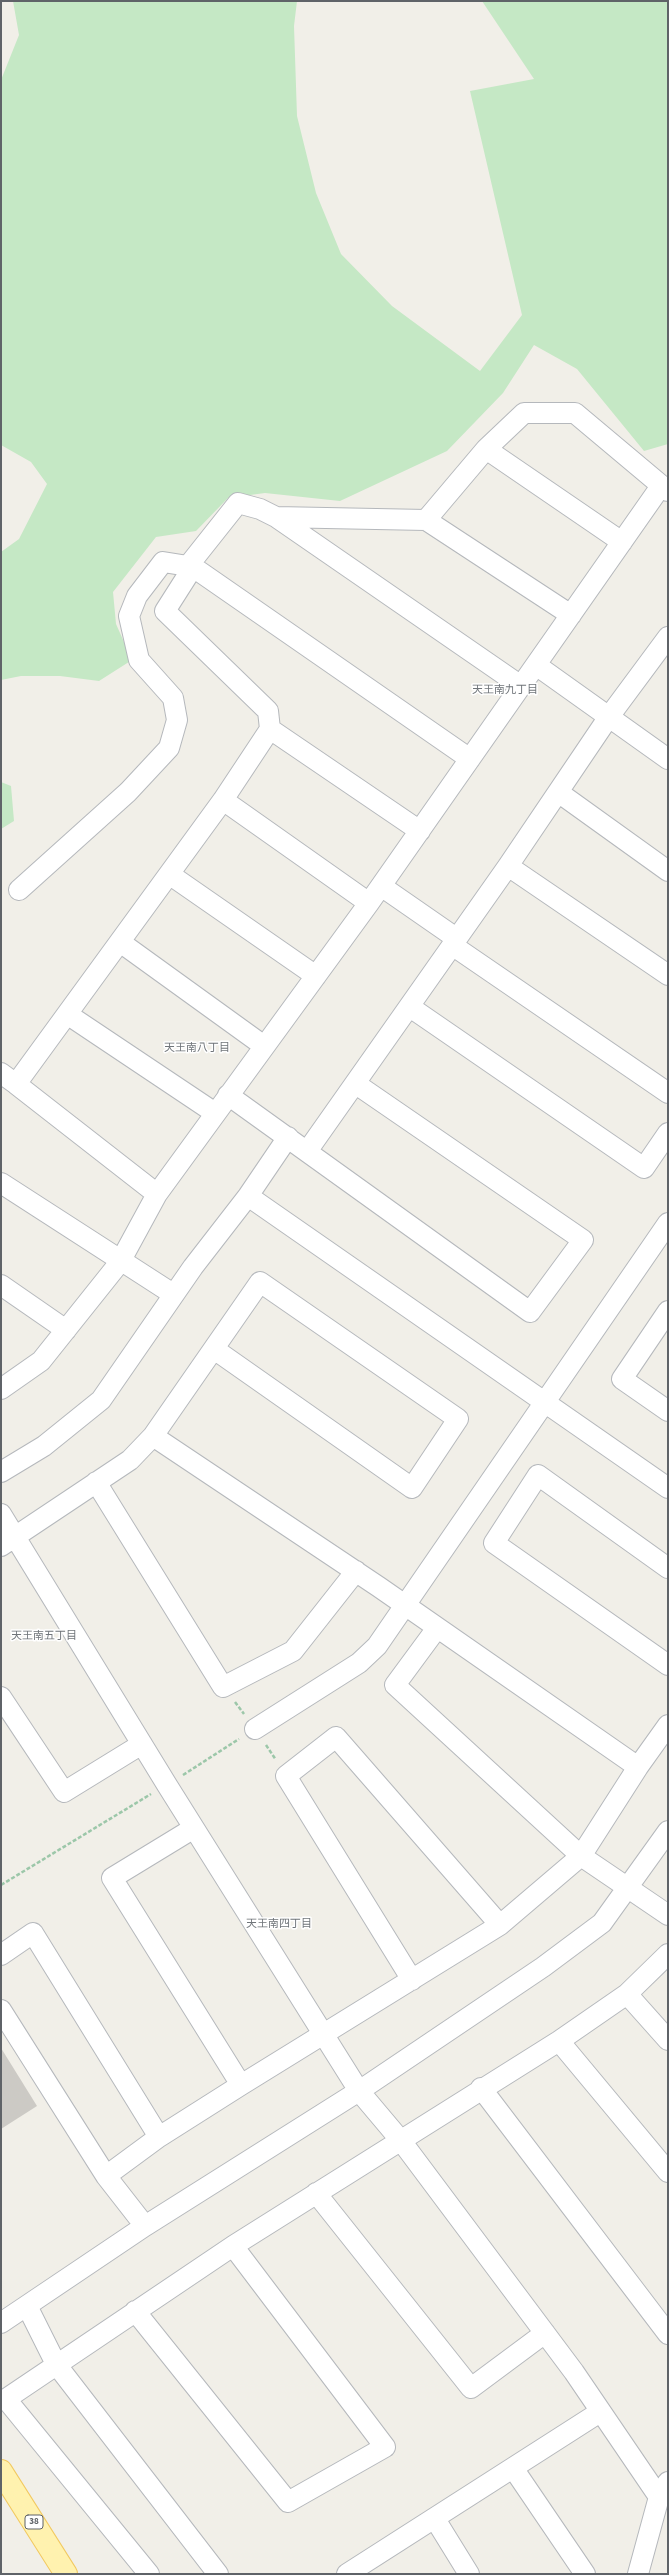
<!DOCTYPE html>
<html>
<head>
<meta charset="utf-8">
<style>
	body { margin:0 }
	#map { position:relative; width:669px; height:2575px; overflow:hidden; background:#f1efe8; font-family:"Source Sans 3",sans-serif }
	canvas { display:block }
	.frame { position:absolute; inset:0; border:2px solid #5f6368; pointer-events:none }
</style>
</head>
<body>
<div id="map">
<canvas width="669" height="2575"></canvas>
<div class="frame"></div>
</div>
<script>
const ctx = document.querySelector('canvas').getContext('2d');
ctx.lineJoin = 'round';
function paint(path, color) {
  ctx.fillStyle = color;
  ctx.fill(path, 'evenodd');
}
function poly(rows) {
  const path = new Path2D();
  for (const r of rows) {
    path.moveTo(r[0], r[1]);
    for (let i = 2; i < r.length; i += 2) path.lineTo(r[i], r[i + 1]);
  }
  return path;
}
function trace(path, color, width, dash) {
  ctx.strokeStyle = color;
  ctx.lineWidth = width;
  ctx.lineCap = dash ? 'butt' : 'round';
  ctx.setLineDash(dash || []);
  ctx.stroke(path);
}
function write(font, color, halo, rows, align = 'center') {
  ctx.font = font + ' "Source Sans 3","Noto Sans JP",sans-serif';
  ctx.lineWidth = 3;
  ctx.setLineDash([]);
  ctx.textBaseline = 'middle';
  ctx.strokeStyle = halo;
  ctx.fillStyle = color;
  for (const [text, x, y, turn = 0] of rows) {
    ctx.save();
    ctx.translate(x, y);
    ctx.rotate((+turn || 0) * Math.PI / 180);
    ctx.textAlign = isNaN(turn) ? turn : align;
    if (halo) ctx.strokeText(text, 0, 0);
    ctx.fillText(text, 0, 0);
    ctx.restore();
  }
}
const green = poly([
	[13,1,297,1,294,26,297,116,316,193,341,254,392,306,480,371,522,315,470,91,534,79,482,1,668,1,668,444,644,451,577,369,534,345,503,393,447,451,340,501,265,493,228,498,196,531,156,537,113,592,116,624,132,660,99,681,60,676,21,676,1,680,1,552,19,539,47,484,31,462,1,445,1,80,19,35],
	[1,782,11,786,14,821,1,829]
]);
const building = poly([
	[1,2048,37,2106,1,2129]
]);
const path = poly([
	[235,1702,244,1714],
	[266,1745,276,1760],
	[183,1775,239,1739],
	[1,1885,151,1794]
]);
const minor = poly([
	[486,449,622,542],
	[276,517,426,520,486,449,524,413,575,413,668,491],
	[426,520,571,615],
	[193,567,470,759],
	[536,665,668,759],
	[270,729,420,831],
	[558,792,668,871],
	[223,800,369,903],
	[508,866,668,975],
	[169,874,316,976],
	[381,886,456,938],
	[19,890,128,792,169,748,177,720,173,698,139,660,129,616,137,596,163,562,188,566],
	[120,942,264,1046],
	[452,945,668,1093],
	[410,1007,644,1168,668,1133],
	[67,1014,215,1113],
	[1,1073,16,1084,223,800,270,729,268,711,165,611,193,567,188,566,238,503,260,509,276,517,521,686],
	[16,1084,157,1194],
	[228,1095,530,1312,583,1240,356,1084],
	[308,1150,508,866,608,718,668,637],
	[1,1183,173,1294],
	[248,1196,668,1488],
	[1,1285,66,1330],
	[668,1311,622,1379,668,1411],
	[1,1389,41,1361,120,1262,157,1194,369,903,661,486],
	[153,1436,379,1587,638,1767],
	[1,1472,44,1446,101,1400,193,1267,248,1196,288,1137],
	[96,1482,223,1687,293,1651,356,1571],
	[1,1514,167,1785,359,2091,402,2142,574,2372,659,2497],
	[1,1546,130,1460,153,1436,260,1282,458,1419,412,1488,214,1349],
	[668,1568,538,1475,494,1543,668,1665],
	[437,1628,395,1685,581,1856,668,1915],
	[1,1697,64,1792,142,1744],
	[255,1729,359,1663,377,1646,668,1223],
	[194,1828,112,1878,241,2085],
	[1,1955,33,1933,159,2137],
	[412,1980,286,1776,336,1737,500,1925],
	[627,1994,668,2040],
	[1,2010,106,2176,145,2226],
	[559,2041,668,2172],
	[481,2088,668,2334],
	[106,2176,159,2137,241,2085,500,1925,581,1856,638,1767,668,1725],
	[316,2193,471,2388,545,2333],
	[27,2306,56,2364,218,2574],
	[135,2311,288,2502,385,2447,233,2246],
	[1,2323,145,2226,359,2091,543,1967,602,1923,668,1831],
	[513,2468,585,2574],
	[435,2519,469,2574],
	[149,2574,6,2399,233,2246,559,2041,627,1994,668,1954],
	[347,2574,600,2412],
	[638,2574,659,2497,668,2482]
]);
const major = poly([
	[1,2471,66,2574]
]);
const shields = [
	[34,2522,18]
];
const shieldNames = [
	["38",34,2522]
];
const neighbourhoodNames = [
	["天王南九丁目",505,691],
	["天王南八丁目",197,1049],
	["天王南五丁目",44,1637],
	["天王南四丁目",279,1925]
];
paint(green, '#c5e8c5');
paint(building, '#cccac5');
trace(minor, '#b5b8bc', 22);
trace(major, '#f2c960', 24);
trace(path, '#9cc7a9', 2.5, [4, 2]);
trace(minor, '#fff', 20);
trace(major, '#fff2af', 22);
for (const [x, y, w] of shields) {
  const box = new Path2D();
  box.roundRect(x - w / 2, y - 7, w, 14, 3);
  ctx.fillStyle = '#fff';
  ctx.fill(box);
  trace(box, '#5f6368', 1);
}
write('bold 9px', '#5f6368', null, shieldNames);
write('11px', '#70757a', '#fff', neighbourhoodNames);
</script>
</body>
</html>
